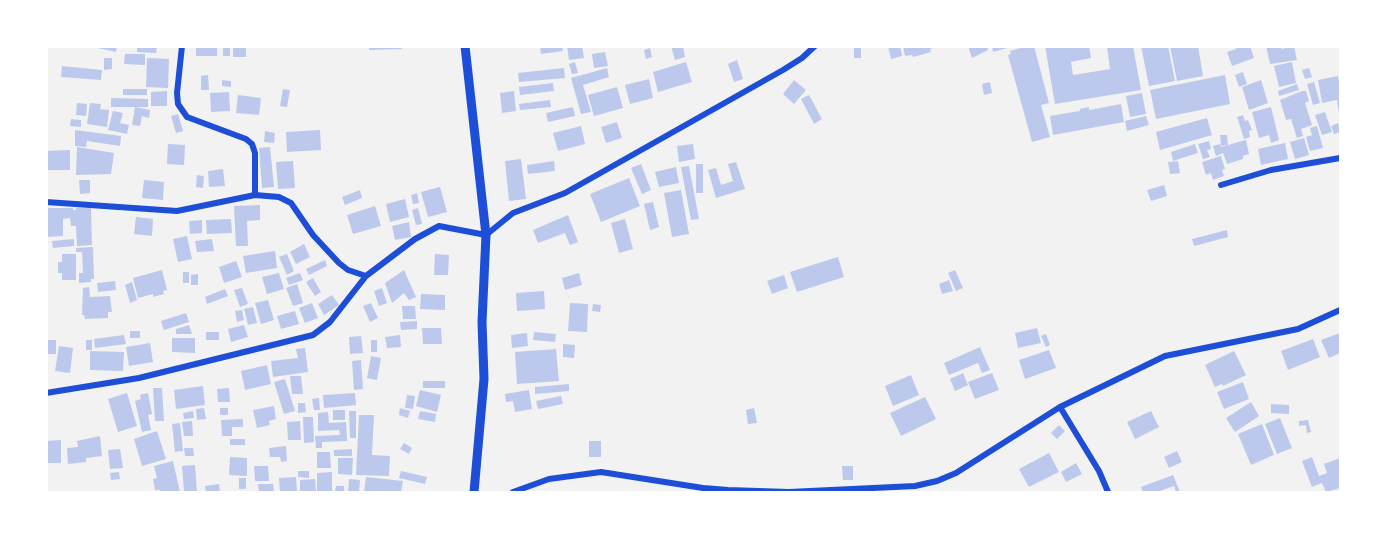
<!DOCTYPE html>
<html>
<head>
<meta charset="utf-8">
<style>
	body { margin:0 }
	#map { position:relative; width:1387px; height:539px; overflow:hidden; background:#f2f2f2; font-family:"Noto Serif",serif }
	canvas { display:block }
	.frame { position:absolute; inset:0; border:48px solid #fff; pointer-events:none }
</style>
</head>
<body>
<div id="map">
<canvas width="1387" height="539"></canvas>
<div class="frame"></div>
</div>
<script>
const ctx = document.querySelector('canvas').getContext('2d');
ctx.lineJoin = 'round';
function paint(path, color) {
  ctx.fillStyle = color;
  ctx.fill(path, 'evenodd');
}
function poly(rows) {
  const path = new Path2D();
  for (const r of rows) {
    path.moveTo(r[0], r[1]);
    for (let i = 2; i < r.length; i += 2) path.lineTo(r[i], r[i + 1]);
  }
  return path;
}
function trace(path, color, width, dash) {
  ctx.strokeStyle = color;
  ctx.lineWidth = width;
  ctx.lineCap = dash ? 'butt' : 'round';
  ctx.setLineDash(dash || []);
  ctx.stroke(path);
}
const building = poly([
	[89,46,117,46,116,52],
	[137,46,157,46,156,53,137,52],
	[196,46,217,46,217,56,196,56],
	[223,46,230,46,230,56,223,56],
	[233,46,246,46,246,57,233,57],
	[369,46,402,46,402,49,369,50],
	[540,46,562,46,563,51,541,54],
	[567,46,582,46,584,58,569,60],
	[671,46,683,46,685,57,675,60],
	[854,46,861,46,861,58,854,58],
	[888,46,900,46,902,56,891,59],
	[903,46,936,46,937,47,930,49,931,52,913,57,912,55,905,56],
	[968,46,987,46,988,50,972,58],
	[992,46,1011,46,1011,47,993,52],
	[1027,46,1034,46,1049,103,1041,105,1050,137,1032,142,1008,55,1011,54,1010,51],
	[1045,46,1089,46,1091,58,1071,62,1073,75,1110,69,1107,46,1133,46,1141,90,1055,104],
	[1141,46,1168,46,1175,81,1149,86],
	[1170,46,1198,46,1203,76,1177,81],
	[1235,46,1250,46,1254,58,1232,66,1227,52,1236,49],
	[1266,46,1282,46,1282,49,1294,46,1297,60,1270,64],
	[650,48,652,57,646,59,644,50],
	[605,52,608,66,594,68,592,54],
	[125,54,145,54,145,65,124,64],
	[104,58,112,58,112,69,104,70],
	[147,58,169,59,168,88,146,87],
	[737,60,743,79,734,82,728,64],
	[575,62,578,73,572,74,569,64],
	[686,62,692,82,658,92,653,72],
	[1292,62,1296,83,1279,87,1274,66],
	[62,66,102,70,101,80,61,77],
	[564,68,565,78,519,82,518,73],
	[607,68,609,77,583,85,591,112,581,114,571,78],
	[1309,68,1312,77,1305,79,1302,70],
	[1243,72,1247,84,1239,87,1235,75],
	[208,75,209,90,201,90,201,76],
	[1225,75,1230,104,1156,119,1150,90],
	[1338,76,1340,89,1339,114,1337,100,1322,103,1318,80],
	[649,79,653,98,630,104,625,85],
	[222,80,231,81,231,87,222,86],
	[794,80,806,90,794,104,783,94],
	[1261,80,1268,103,1249,110,1242,87],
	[990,82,992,93,984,95,982,84],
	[1314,82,1320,103,1313,105,1307,84],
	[553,83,554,91,520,95,519,87],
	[1297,84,1299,90,1279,96,1278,91],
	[617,87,623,108,594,116,588,95],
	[123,89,147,89,147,95,123,95],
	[283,89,290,90,287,107,280,106],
	[167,91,167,106,151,106,151,92],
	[514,91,516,111,502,113,500,93],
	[1302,91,1306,91,1309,101,1305,103,1312,125,1301,129,1303,136,1297,138,1291,119,1286,120,1280,100],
	[229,92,230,111,211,112,210,93],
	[1142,93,1146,114,1130,117,1126,96],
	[238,95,261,98,259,115,236,113],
	[809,95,822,119,814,124,801,99],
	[111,98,148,99,148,107,111,107],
	[550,100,551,107,520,110,519,104],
	[77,103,87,104,86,116,76,115],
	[90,103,101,104,100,109,109,110,107,127,87,124],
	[1121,104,1124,122,1053,135,1050,116,1080,111,1080,109,1089,107,1089,110],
	[135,107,150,110,149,118,142,116,140,126,132,125],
	[573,107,575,116,548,122,546,113],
	[1271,107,1279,140,1271,143,1269,135,1259,138,1252,112],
	[113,111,123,113,120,123,129,125,127,134,108,130],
	[1325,112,1332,132,1322,135,1315,115],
	[178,114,183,131,176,133,171,116],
	[1243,115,1245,121,1248,120,1252,130,1249,131,1250,137,1244,139,1237,117],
	[1146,116,1149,125,1127,131,1125,121],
	[1207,118,1212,135,1160,150,1156,132],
	[71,119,81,120,81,127,70,126],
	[617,122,622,138,606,143,601,127],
	[1338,123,1340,132,1334,134,1331,126],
	[581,126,585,144,558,151,553,133],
	[1317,126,1323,148,1310,151,1306,137,1312,135,1310,128],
	[75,130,121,136,120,146,87,141,86,147,75,146],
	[320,130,321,150,287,152,286,132],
	[265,131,275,133,274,143,264,142],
	[1220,135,1227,135,1228,145,1221,146],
	[1304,138,1309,155,1295,159,1290,142],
	[1246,140,1249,154,1243,156,1243,159,1227,164,1223,153,1216,156,1213,146,1220,144,1221,147],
	[1209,141,1211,149,1207,150,1210,157,1203,159,1198,144],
	[1285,143,1288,159,1261,165,1258,149],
	[168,144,185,145,184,165,167,164],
	[693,144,695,159,679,162,677,146],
	[1195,144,1198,153,1173,161,1171,152],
	[77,147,114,153,111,174,76,175],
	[270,147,274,187,262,188,259,148],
	[70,150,70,170,46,170,46,151],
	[1221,156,1225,169,1222,170,1224,176,1213,180,1211,173,1206,175,1202,162],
	[521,159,526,199,509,201,505,161],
	[293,161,295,188,278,189,276,162],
	[554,161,555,171,528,174,527,165],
	[1178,161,1180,173,1170,174,1168,162],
	[736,162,745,189,716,198,708,170,716,168,721,185,733,181,728,164],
	[641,164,651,190,642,194,631,168],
	[696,164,703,164,703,193,696,193],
	[689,166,699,219,691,220,681,167],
	[676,167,679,183,659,187,655,172],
	[223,169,225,186,209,187,208,171],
	[197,175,204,176,203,188,196,187],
	[629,178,640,206,601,222,590,194],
	[79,180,90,180,90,193,80,194],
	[144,180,164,182,163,200,142,198],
	[1164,185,1167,196,1151,201,1147,190],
	[440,187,447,212,428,217,421,192],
	[360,190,362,198,345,205,342,197],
	[681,190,689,234,672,237,664,193],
	[417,193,419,203,413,204,411,195],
	[405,199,409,217,390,222,386,204],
	[653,202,659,227,650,230,644,204],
	[260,205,260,220,247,221,248,246,236,246,234,206],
	[375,206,381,226,353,234,347,215],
	[48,208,73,208,73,210,76,210,76,208,91,208,92,245,77,246,76,226,71,226,70,218,63,219,63,236,46,237],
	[418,208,422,224,416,225,412,210],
	[568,215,578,242,570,245,565,233,538,243,533,230],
	[136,217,153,219,152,236,134,234],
	[231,219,232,233,207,234,206,220],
	[625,219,633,249,619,253,611,223],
	[202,220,202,233,190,234,189,221],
	[409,222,411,237,395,240,392,226],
	[1227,230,1228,237,1194,246,1192,239],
	[187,236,192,259,178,262,173,239],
	[74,239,74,246,53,248,52,241],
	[212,239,214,251,197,252,195,241],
	[304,244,310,257,296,264,290,252],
	[93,247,94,279,91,279,91,282,79,283,79,273,83,273,82,252,76,252,76,248],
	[275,251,277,268,246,273,243,256],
	[62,254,76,254,76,280,62,280,62,273,58,273,58,262,62,262],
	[287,254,294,271,287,275,279,257],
	[435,254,449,255,448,275,434,275],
	[838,257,844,277,797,292,790,272],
	[325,260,327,266,309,275,306,269],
	[236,261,242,277,224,283,219,267],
	[162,270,167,290,163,291,164,294,153,297,153,294,138,298,133,278],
	[404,270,416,297,409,300,404,293,392,303,385,283],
	[955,270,963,288,956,291,948,273],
	[183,272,189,272,189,283,183,283],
	[279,273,284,289,267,294,262,277],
	[300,273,303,280,289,285,286,278],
	[579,273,582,285,565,290,562,278],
	[198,274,198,285,191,285,191,275],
	[784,275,788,288,772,294,767,281],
	[313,278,321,292,315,296,306,282],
	[949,280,953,291,942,294,939,284],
	[115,281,116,290,98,292,97,283],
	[132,282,137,300,130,303,125,285],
	[297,284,303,303,293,306,286,288],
	[89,287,90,297,110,296,112,312,108,312,108,318,85,319,84,315,82,315,83,288],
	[242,288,248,304,240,307,234,290],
	[382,288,387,303,379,306,374,291],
	[225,289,228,296,207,304,205,297],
	[544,291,545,309,517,311,516,293],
	[421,294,445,295,445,310,420,309],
	[332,295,339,305,324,315,318,304],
	[268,300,274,320,261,324,255,303],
	[312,303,318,318,305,323,299,308],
	[371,303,378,318,370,322,363,306],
	[570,303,588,304,587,332,568,331],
	[593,304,601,305,600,312,592,311],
	[402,306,415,306,416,319,403,319],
	[253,307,257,323,248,325,244,309],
	[242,310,244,320,237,322,235,311],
	[295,311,299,324,281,329,277,316],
	[186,313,189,322,164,330,161,321],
	[417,321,417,329,401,330,400,322],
	[189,325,192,334,176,334,176,329],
	[244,325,248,337,231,342,228,329],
	[422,328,441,328,442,344,423,344],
	[1037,328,1041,343,1018,348,1015,333],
	[130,331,140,331,140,338,130,338],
	[206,332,219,332,219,340,206,340],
	[534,332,556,334,555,342,533,340],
	[527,333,528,346,512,348,511,335],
	[1340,333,1340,353,1329,358,1321,340],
	[1046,334,1050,345,1046,347,1041,336],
	[124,335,126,344,95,348,94,339],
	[400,335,401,347,387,348,385,337],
	[361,336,363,353,350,354,349,337],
	[172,338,195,338,195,353,172,352],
	[1313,339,1320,357,1288,370,1281,351],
	[48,340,56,340,56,354,48,354],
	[86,340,92,340,92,350,86,350],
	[371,340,377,340,377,352,371,352],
	[150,343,153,362,129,366,126,347],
	[563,344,575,345,574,358,563,357],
	[59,346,73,348,70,373,55,371],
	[980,347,990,370,982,373,978,363,949,375,944,363],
	[305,348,308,372,273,377,271,361,298,358,296,349],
	[556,349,559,381,517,384,515,352],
	[1049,350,1056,368,1025,379,1019,360],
	[90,351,124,352,123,371,90,370],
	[1234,351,1246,375,1223,386,1222,384,1215,387,1205,365],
	[371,356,381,358,377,380,367,378],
	[361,360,363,389,354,390,352,361],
	[267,365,271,384,245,390,241,371],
	[963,373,968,385,955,391,950,379],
	[992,373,999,390,975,399,968,382],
	[911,375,919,395,893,406,885,386],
	[290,376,301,376,303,394,292,394],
	[285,379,295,411,284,414,274,382],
	[423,381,445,381,445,388,423,388],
	[1243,382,1249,399,1224,409,1217,392],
	[569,384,569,391,535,394,535,387],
	[203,386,205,405,176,409,174,390],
	[153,388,162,388,164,421,155,421],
	[229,388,230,402,218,402,217,389],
	[420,390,441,395,437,412,416,406],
	[529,390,532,409,515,412,513,401,506,402,505,394],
	[127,393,137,426,118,432,108,399],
	[148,393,152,414,148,415,151,430,142,432,135,401,141,399,140,395],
	[355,393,356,405,324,408,323,395],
	[407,395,415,396,413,409,405,408],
	[561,396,563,404,538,409,536,401],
	[925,397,936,419,901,436,890,413],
	[319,398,320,410,314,410,312,399],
	[1251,402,1259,416,1235,432,1226,418],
	[298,403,305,403,306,412,298,413],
	[1271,404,1289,405,1289,414,1271,413],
	[274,406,276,419,269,421,270,425,257,428,253,410],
	[204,408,206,419,197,420,196,409],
	[220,408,228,408,228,415,220,415],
	[400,408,410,411,408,418,399,415],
	[754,408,757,423,748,424,746,410],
	[333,410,345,410,345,420,333,420],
	[193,411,194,418,184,419,183,413],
	[349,411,356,411,356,438,350,438],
	[420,411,436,414,435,422,418,419],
	[1151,411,1159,427,1135,439,1127,422],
	[328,412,329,423,346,422,347,441,322,442,322,448,316,448,315,436,340,435,339,430,318,431,318,413],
	[359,415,374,415,372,455,390,456,389,476,356,475],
	[303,417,313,417,314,442,304,443],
	[1280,418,1292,448,1277,454,1265,424],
	[243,419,243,427,232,427,232,436,222,436,221,420],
	[1308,420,1311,432,1307,433,1306,425,1299,426,1299,421],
	[192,421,193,436,184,436,182,422],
	[300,421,301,440,288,440,287,422],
	[180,423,183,451,175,452,172,424],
	[1262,424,1274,455,1251,465,1238,434],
	[1059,425,1065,431,1057,439,1051,433],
	[157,431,166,459,142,466,134,439],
	[100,436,102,456,86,458,86,462,68,464,67,448,78,447,77,441],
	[230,439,245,439,245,445,230,445],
	[61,440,61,463,46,463,46,441],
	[589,441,601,441,601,457,589,457],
	[404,443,412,448,409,454,400,449],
	[286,446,287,461,281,462,280,457,270,457,269,448],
	[184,448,193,448,194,456,185,456],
	[120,449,123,468,110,469,108,450],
	[352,449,352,456,334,456,334,450],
	[1177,451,1182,462,1169,468,1164,457],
	[317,452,330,452,331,468,317,468],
	[1049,453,1059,472,1029,487,1019,469],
	[230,457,247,458,247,476,229,475],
	[1312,457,1319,476,1327,473,1324,464,1340,458,1340,488,1326,492,1322,483,1312,487,1302,461],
	[338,458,353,458,352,475,338,474],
	[173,461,180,492,160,492,160,490,155,490,153,479,157,478,154,466],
	[1076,463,1082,474,1066,482,1061,472],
	[195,465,197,492,184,492,182,466],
	[254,466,268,466,269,481,255,481],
	[842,466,853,466,853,480,843,480],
	[298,471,309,471,309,478,298,477],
	[401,471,427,477,425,484,399,478],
	[119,472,120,479,111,480,110,473],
	[332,472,332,492,317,492,317,473],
	[1173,475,1180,492,1176,492,1174,486,1157,492,1143,492,1141,487],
	[296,477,297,492,280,492,279,478],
	[366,477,403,481,401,492,364,492],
	[239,478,246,478,246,489,239,489],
	[315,479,316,492,300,492,300,480],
	[349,479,360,480,359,492,348,492],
	[219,484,220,492,206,492,205,486],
	[258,484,273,484,274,492,259,492],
	[336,486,344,486,344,492,335,492]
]);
const minor = poly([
	[182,46,177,93,178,104,187,117,246,139,252,144,255,153,255,195],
	[1221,185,1271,170,1340,158],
	[46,202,177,211,255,195,279,197,291,203,313,235,339,263,348,270,366,276],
	[46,393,139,378,313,335,330,322,366,276,415,239,439,226,486,235,513,213,565,193,783,70,802,58,815,46],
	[1060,407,1099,471,1108,492],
	[513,492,549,479,601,472,703,488,728,490,789,492,915,486,937,481,956,473,1060,407,1165,356,1298,329,1340,310]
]);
const trunk = poly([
	[465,46,486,235,482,322,484,379,474,492]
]);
paint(building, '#bdc9ec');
trace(minor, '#1d4ed8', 6);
trace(trunk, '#1d4ed8', 9);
</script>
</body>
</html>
